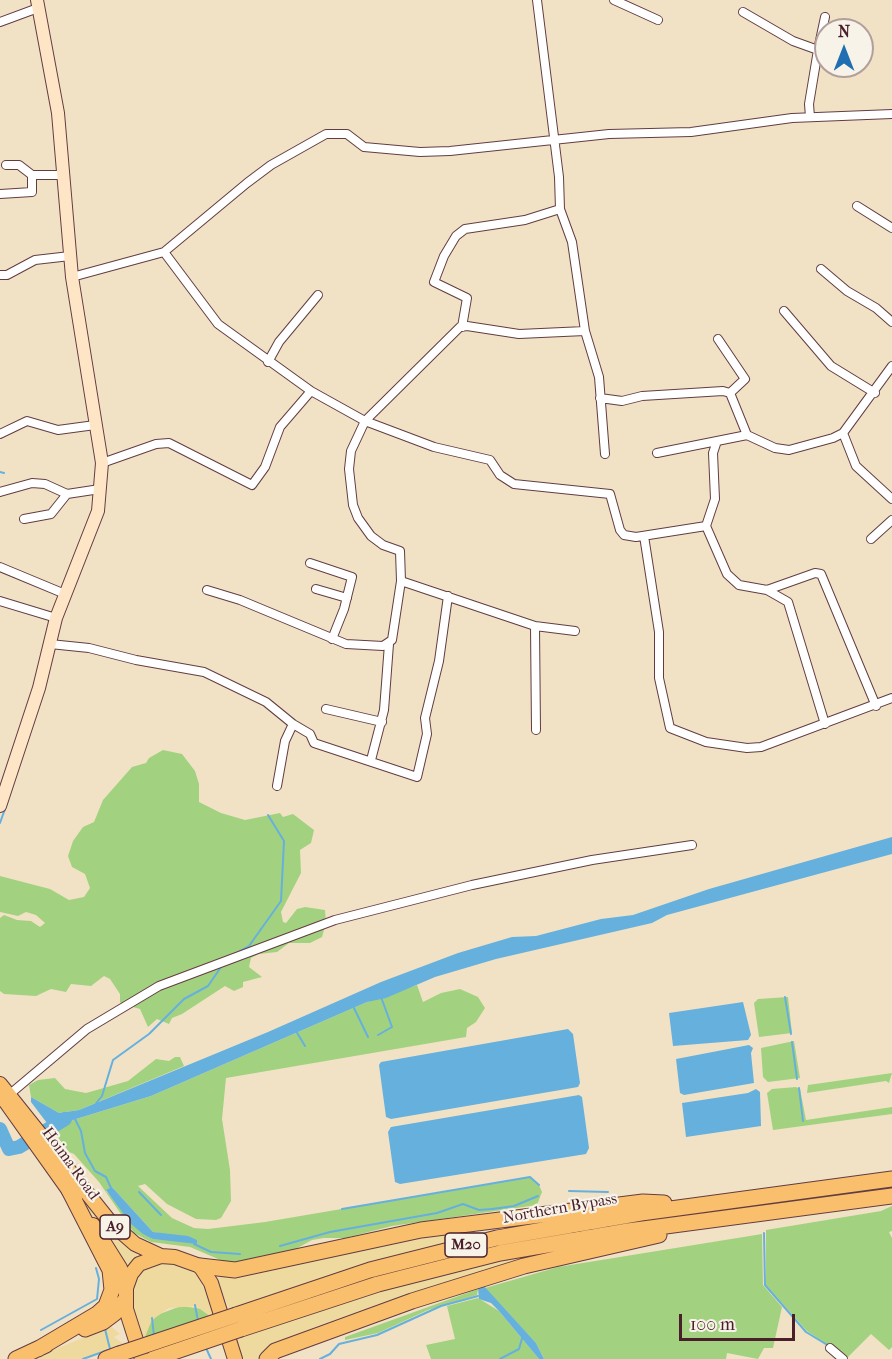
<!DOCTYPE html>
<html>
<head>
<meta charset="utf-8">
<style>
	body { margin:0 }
	#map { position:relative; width:892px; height:1359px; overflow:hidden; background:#f1e2c6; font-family:"IM FELL French Canon",serif }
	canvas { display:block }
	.north { position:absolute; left:814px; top:18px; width:60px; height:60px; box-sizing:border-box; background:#f7f3e8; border:2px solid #b29e9c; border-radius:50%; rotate:0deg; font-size:16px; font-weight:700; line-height:24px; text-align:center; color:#4a1f2b }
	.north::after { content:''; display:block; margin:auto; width:21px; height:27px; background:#1f6fb2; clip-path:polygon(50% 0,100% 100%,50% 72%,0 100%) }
	.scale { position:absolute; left:679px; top:1314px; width:116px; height:27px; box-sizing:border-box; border:3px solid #4a1f2b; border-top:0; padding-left:8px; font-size:18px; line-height:21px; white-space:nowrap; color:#4a1f2b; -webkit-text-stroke:4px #f7f3e8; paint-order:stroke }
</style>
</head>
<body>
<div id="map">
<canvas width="892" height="1359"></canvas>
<div class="north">N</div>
<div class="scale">100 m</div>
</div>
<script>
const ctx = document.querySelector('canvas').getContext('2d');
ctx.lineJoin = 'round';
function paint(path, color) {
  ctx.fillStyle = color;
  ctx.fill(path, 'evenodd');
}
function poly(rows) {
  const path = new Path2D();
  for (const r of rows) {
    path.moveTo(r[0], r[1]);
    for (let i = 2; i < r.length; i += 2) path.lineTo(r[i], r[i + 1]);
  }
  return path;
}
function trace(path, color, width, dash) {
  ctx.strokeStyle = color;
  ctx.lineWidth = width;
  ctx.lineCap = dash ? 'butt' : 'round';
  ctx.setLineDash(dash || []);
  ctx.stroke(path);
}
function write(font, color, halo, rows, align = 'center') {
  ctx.font = font + ' "IM FELL French Canon",serif';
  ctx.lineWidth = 4.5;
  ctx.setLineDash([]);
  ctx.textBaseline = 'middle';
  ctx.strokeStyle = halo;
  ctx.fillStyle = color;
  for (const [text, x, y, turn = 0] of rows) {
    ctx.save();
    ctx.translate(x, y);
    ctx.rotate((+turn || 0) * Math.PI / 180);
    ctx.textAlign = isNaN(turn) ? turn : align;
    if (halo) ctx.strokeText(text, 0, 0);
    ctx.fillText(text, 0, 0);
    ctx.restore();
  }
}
const green = poly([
	[163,750,182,754,195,771,199,784,199,802,221,813,245,820,280,813,283,817,293,814,314,830,311,843,300,850,301,873,281,912,283,922,286,923,297,909,305,907,325,910,326,923,322,937,310,943,289,943,277,952,259,954,251,958,249,967,262,977,243,982,243,987,234,991,225,986,182,1014,172,1018,169,1024,157,1019,148,1027,140,1009,133,1007,126,1011,120,1002,120,994,110,979,104,976,91,986,71,984,66,992,51,989,36,996,4,994,0,991,0,918,4,915,17,920,31,921,40,927,45,923,36,915,26,912,18,916,0,912,0,876,50,889,69,900,84,897,90,888,85,874,72,867,68,856,73,841,83,827,94,822,103,800,132,767,146,763,149,758],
	[417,985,423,1002,441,993,460,989,478,997,485,1008,476,1022,467,1028,466,1037,226,1078,222,1119,230,1170,231,1201,221,1218,216,1220,196,1219,167,1204,145,1184,138,1186,172,1218,194,1228,208,1229,265,1222,530,1177,539,1185,542,1192,537,1205,392,1226,345,1238,324,1238,312,1240,292,1251,246,1264,225,1262,190,1247,151,1242,134,1233,99,1182,74,1154,69,1152,53,1131,61,1127,63,1123,151,1096,367,1002],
	[112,1187,153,1232,197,1240,153,1239,106,1191],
	[788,997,792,1033,759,1037,754,1003,758,999],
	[794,1041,800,1078,768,1082,763,1077,761,1048],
	[175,1057,180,1057,184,1066,79,1110,59,1113,31,1097,29,1085,38,1080,55,1078,65,1089,86,1093,128,1081,156,1059,169,1061],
	[892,1073,889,1083,886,1081,807,1093,808,1085],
	[796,1087,800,1089,806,1120,892,1107,892,1114,773,1130,767,1093,772,1089],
	[892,1206,892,1231,889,1232,892,1238,892,1347,889,1350,871,1334,847,1358,807,1331,766,1285,766,1230,881,1211],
	[762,1234,763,1285,782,1307,773,1348,764,1348,758,1359,727,1353,726,1359,544,1359,536,1343,485,1288,558,1267],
	[478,1289,477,1295,428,1310,378,1333,345,1340,345,1337],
	[478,1298,499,1311,539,1359,431,1359,426,1345,455,1339,447,1306],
	[181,1306,203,1309,211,1317,144,1339,149,1324,157,1315]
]);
const sand = poly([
	[70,1183,117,1238,142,1257,127,1268],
	[472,1227,475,1238,403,1255,229,1309,216,1278],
	[586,1243,395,1304,376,1305,312,1328,263,1359,240,1359,235,1338,394,1286,459,1269],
	[159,1263,187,1266,197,1273,215,1315,211,1317,196,1306,169,1308,152,1320,144,1339,132,1303,133,1290,136,1279,145,1269],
	[111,1326,120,1334,114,1337,125,1345,84,1359,32,1359]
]);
const water = poly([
	[892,837,892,854,667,915,652,923,496,959,435,977,386,998,367,1002,151,1096,63,1123,61,1127,53,1131,31,1102,31,1097,59,1113,79,1110,268,1032,381,982,458,953,512,937,536,936,601,919,633,915,709,889],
	[743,1002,751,1035,748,1040,673,1046,669,1013],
	[568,1029,573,1034,580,1083,578,1087,391,1119,386,1117,379,1065,381,1062],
	[749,1045,753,1048,751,1053,754,1083,684,1095,680,1093,676,1059],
	[756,1089,760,1092,761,1126,686,1137,682,1103,748,1093],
	[579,1095,582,1097,589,1148,586,1154,400,1184,395,1182,388,1132,391,1127],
	[112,1187,153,1232,188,1236,197,1240,197,1244,153,1239,143,1234,131,1224,106,1190],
	[484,1286,536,1343,544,1359,539,1359,499,1311,491,1303,479,1299,478,1288]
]);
const stream = poly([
	[0,472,4,473],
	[0,823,5,809],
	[231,956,249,946,281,901,284,841,268,815],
	[785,997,791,1034],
	[354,1008,368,1037],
	[296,1031,305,1046],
	[378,1035,392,1027,381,997],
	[792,1042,797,1079],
	[799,1088,803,1121],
	[94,1106,102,1096,113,1060,149,1034,184,999,208,986,221,967],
	[75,1119,81,1131,85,1153,95,1171,106,1177,111,1188],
	[569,1191,608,1192],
	[139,1192,161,1215],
	[760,1206,892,1188],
	[342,1209,530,1177,539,1185],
	[764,1233,765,1285,806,1332,829,1346],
	[194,1244,211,1252,240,1254],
	[280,1246,330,1232,437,1213,463,1204,479,1210,492,1209,514,1206,538,1196],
	[195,1305,198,1321],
	[152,1318,154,1336],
	[105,1329,110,1349],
	[41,1330,97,1299,99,1279,96,1268],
	[206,1348,211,1359],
	[83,1359,108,1350],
	[320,1359,330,1354,339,1344,377,1335,441,1306,478,1296],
	[500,1359,519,1349,523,1335]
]);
const river = poly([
	[0,1129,9,1149,19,1147,65,1119]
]);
const street = poly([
	[537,0,559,177,560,209,572,242,585,331,519,334,467,326,460,327,365,421,351,451,349,469,353,505,358,518,371,536,383,545,400,551,401,581,535,626,575,631],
	[614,0,658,20],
	[743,12,793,41,818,50,809,104,810,117],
	[0,22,38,8],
	[818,50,825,17],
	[6,165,19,165,32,175],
	[0,194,32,192,32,175,64,175],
	[857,206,892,228],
	[164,252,218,324,311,391,365,421,434,447,490,460,500,475,514,484,610,494,620,530,624,535,636,537,706,526],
	[821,269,847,291,876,308,892,322],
	[0,275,7,275,35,260,70,256],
	[72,277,164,252,247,183,271,165,326,134,347,134,364,147,420,152,450,151,609,134,691,132,792,118,892,114],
	[784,311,831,366,875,393],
	[462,327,467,298,434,282,444,256,456,236,465,229,525,220,560,209],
	[585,331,599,377,605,454],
	[718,339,745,379,730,393],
	[268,362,279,342,318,295],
	[600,398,622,401,642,396,723,391,730,393,747,435,775,448,789,450,833,438,843,433,892,366],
	[843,433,856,466,892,499],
	[0,434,27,421,58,430,95,425],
	[657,453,717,441],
	[102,463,156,444,169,443,252,485,265,467,280,427,311,391],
	[0,492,32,483,45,484,67,494],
	[24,519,51,514,67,494,100,489],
	[706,526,727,574,739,585,767,590,815,573,821,574,876,706],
	[706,526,715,499,713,453,717,441,747,435],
	[644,536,659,632,659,678,670,728,706,742,747,748,761,747,892,698],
	[871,539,892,520],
	[310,563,352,577,344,609,332,639],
	[0,567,65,594],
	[316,589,347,598],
	[207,590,240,600,346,644,383,646,392,640,401,581],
	[767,590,788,602,825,724],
	[0,601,56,618],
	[535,626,536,730],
	[50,644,89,648,136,660,204,672,266,702,293,724,310,734,314,743,417,777,427,734,425,718,439,661,448,596],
	[326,709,382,722],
	[371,760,384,710,389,644],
	[277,786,285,741,293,724],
	[10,1094,87,1029,159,986,335,920,472,885,592,860,692,845],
	[830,1348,843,1359]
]);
const secondary = poly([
	[0,806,39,688,56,618,98,511,102,463,72,277,58,113,37,0]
]);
const primary = poly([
	[0,1084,111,1223,135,1244,161,1256],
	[1,1095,75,1199],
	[93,1225,120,1268,126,1288],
	[142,1359,126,1309,126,1288,131,1274,139,1264,161,1256,175,1257,200,1266,211,1283,235,1359]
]);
const highway = poly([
	[200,1266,235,1270,421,1230,643,1202,664,1203],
	[236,1315,370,1270,497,1238,641,1213,892,1179],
	[85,1329,103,1322,115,1313,125,1300],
	[241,1329,378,1284,500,1253,628,1231,892,1196],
	[38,1349,97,1314,106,1306,112,1290,110,1270,69,1190],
	[16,1359,46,1345],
	[106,1359,119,1354],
	[267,1359,275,1351,412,1301,524,1266,659,1235]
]);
const highwayBridge = poly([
	[119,1354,236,1315],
	[153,1359,241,1329]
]);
const shields = [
	[115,1227,30],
	[466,1245,42]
];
const shieldNames = [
	["A9",115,1227],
	["M20",466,1245]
];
const streetNames = [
	["Hoima Road",70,1164,54],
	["Northern Bypass",560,1209,-10]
];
paint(green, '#a2d280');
paint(sand, '#eeda9e');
paint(water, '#66b0de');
trace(stream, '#66b0de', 2);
trace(river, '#66b0de', 14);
trace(street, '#633c42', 10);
trace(secondary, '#633c42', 14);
trace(primary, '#633c42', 16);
trace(highway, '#633c42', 17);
trace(street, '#fff', 8);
trace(secondary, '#fde5c5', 12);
trace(primary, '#f9bf6d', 14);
trace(highway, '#f9bf6d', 15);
trace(highwayBridge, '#633c42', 17, []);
trace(highwayBridge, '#f9bf6d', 15);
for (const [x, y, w] of shields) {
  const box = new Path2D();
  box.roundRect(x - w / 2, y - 12, w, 24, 4.5);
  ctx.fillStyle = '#f7f3e8';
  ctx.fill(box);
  trace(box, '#4a1f2b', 1.5);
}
write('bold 15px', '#4a1f2b', null, shieldNames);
write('16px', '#4a1f2b', '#f7f3e8', streetNames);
</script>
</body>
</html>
